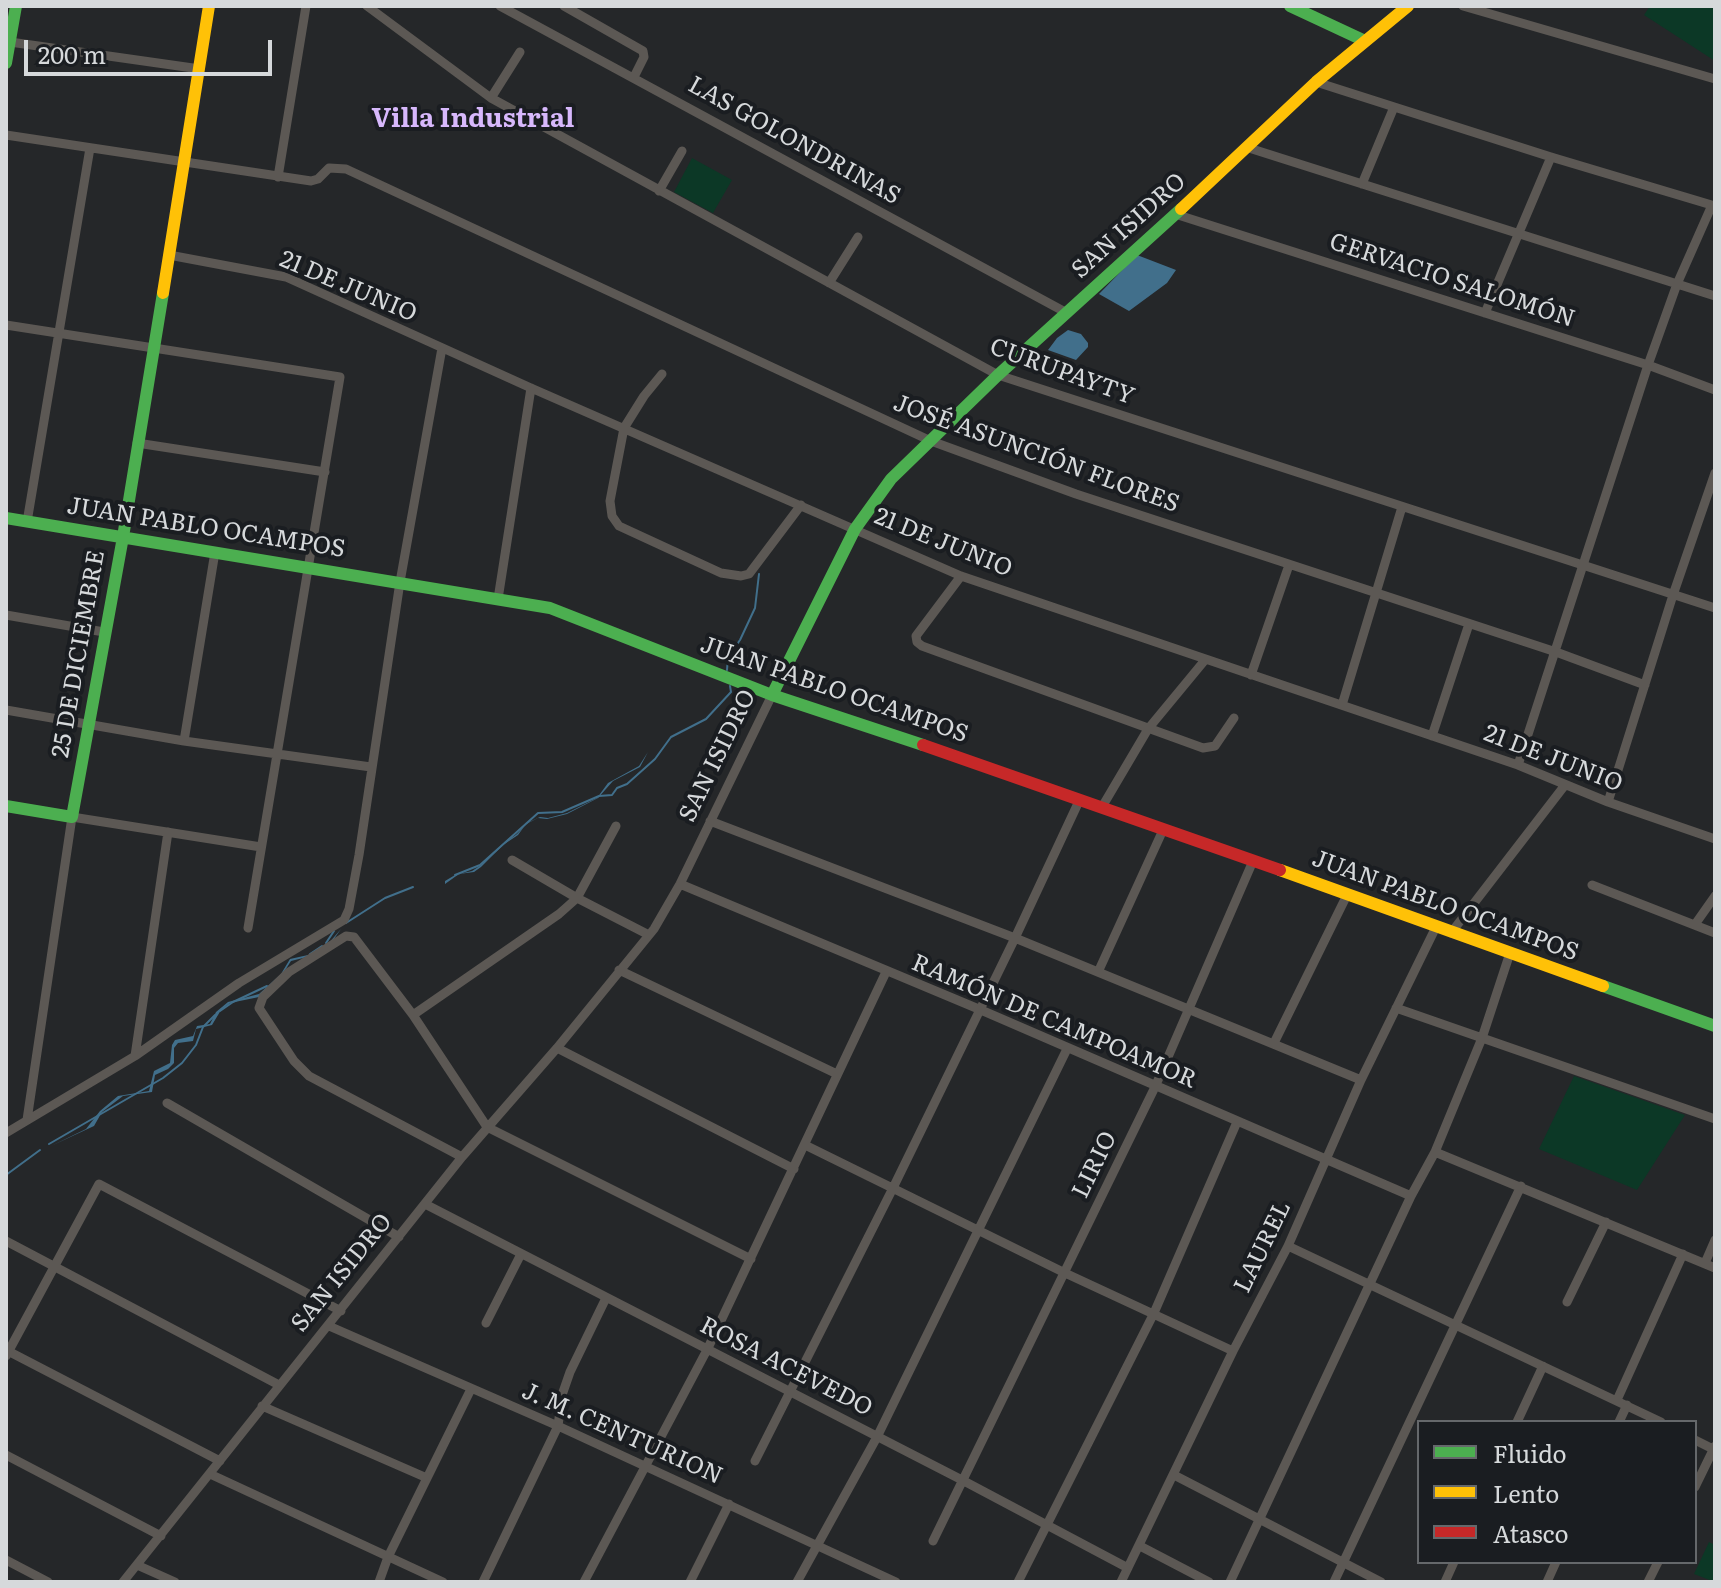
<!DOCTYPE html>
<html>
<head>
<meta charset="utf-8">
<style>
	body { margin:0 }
	#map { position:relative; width:1721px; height:1588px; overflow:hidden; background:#252729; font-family:Literata,serif }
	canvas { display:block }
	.frame { position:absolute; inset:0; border:8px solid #d6d9db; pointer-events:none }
	.legend { position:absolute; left:1417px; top:1420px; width:280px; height:144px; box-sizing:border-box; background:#1a1d21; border:2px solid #65686b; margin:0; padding:10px 14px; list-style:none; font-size:24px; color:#d6d9db }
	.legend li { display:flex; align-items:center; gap:16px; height:40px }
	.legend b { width:40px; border:2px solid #65686b }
	.scale { position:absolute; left:24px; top:40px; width:248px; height:36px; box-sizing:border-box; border:4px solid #d6d9db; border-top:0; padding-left:10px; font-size:24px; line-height:28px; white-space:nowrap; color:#d6d9db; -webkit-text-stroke:6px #1a1d21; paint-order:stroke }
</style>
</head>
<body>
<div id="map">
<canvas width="1721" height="1588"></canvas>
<div class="frame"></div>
<ul class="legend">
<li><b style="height:10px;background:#4caf50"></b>Fluido</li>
<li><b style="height:10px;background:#ffc107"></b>Lento</li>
<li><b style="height:10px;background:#c62828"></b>Atasco</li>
</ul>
<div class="scale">200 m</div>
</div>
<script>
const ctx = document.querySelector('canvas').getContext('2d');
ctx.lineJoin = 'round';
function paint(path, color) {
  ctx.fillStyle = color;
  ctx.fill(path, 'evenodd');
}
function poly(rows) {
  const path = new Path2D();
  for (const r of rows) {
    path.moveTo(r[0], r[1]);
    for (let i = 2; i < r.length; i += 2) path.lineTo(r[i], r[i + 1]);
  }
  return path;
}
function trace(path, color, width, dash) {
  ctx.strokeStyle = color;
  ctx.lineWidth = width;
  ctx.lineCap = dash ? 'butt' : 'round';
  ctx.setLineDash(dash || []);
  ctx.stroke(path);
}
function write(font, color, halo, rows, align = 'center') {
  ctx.font = font + ' Literata,serif';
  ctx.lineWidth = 8;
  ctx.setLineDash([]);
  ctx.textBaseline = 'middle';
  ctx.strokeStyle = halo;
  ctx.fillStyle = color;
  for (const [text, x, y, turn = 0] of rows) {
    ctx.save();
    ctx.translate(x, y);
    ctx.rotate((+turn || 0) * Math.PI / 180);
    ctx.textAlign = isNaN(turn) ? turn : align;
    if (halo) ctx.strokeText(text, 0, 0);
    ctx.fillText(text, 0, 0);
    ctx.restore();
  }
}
const green = poly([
	[1650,6,1715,6,1715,61,1644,15],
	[692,158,732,180,713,213,674,192],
	[1574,1076,1685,1115,1637,1190,1539,1149],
	[1709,1542,1715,1545,1715,1582,1694,1574]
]);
const water = poly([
	[1137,255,1176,270,1167,283,1129,311,1099,294],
	[1068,330,1081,334,1088,343,1088,347,1076,360,1048,350,1057,338],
	[648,752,640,767,613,781,598,798,567,814,547,819,538,818,526,824,518,835,503,845,481,867,474,872,459,874,445,884,445,881,455,875,472,871,481,865,503,844,517,834,527,823,540,817,548,818,567,813,597,798,608,783,639,766],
	[341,929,331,943,311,956,291,961,282,975,259,997,230,1003,221,1010,212,1025,196,1029,193,1041,178,1043,174,1048,174,1063,168,1069,155,1075,152,1092,123,1096,102,1112,94,1126,51,1146,86,1129,100,1111,118,1096,149,1091,154,1071,170,1063,172,1045,175,1040,193,1036,197,1026,210,1024,216,1012,228,1002,259,994,281,974,290,959,308,955,328,944]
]);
const stream = poly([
	[727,670,728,657,740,640,755,608,759,574],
	[455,875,480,865,538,813,562,812,599,796,612,795,617,788,627,784,655,759,671,737,706,719,731,692,730,686],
	[346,923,385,898,413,887],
	[326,943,334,931],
	[310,954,322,946],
	[220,1011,233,1002,267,986],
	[49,1144,163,1078,182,1063,196,1045,203,1027,215,1015],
	[6,1175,40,1150]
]);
const street = poly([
	[367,6,491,98,998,375,1715,608],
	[500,6,1067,313],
	[564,6,643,51,644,57,634,77],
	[1463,6,1715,79],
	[10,42,200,69],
	[1316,82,1551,157,1715,206],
	[491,98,520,52],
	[6,135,311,181,318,179,329,168,346,169,931,441,1076,494,1556,652,1645,685],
	[1249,148,1715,296],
	[278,177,306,6],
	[1362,184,1394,107],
	[659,191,682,151],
	[1175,214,1648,365,1715,390],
	[169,255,286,277,531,388,961,576,1518,765,1608,802,1715,839],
	[829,283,858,237],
	[1485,313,1551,157],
	[6,325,340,377,248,928],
	[662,374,644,396,624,428,610,501,612,516,619,526,721,573,741,576,749,574,801,505],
	[137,443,325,472],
	[27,522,90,148],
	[961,576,916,636,917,642,922,646,1203,748,1215,746,1234,718],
	[498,599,531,388],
	[6,615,104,632],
	[1251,675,1289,565],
	[1342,705,1402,507],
	[6,710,184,741,371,767],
	[1432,736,1469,624],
	[184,741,215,552],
	[1518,765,1648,365,1677,284,1712,205],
	[1608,802,1673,595,1715,473],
	[1102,807,1148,729,1205,660],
	[710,821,1015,938,1080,799],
	[512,860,577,898,649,935],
	[680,884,981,1010,1411,1196],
	[1592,885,1715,933],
	[1696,923,1715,896],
	[1451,933,1565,785],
	[619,970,837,1074],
	[1099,970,1163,830],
	[1396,1008,1715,1119],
	[413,1015,559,914,577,898,616,826],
	[1274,1043,1347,895],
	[557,1048,794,1169],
	[135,1056,168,832],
	[167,1103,399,1237],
	[27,1120,72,817,261,847],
	[6,1133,135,1056,239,983,344,920,349,909,359,855,400,582,442,348],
	[805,1145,1065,1273,1233,1351],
	[1435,1152,1715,1268],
	[462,1157,309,1076,294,1061,259,1008,263,997,289,972,346,936,354,937,413,1015,487,1127,751,1259],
	[425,1204,962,1480,1128,1568],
	[6,1241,279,1385],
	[1288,1246,1661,1422],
	[1705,1263,1715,1240],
	[1567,1302,1606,1222],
	[486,1323,521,1254],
	[329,1326,558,1426,896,1582],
	[6,1350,220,1461],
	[6,1356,99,1184,341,1311],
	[1617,1400,1683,1254],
	[262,1406,427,1478],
	[1517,1422,1543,1366],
	[1619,1422,1627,1405],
	[1695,1440,1715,1450],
	[6,1455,161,1536],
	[755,1461,893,1188,1015,938,1361,1080],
	[210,1474,443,1582],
	[1174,1475,1381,1582],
	[1695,1487,1715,1446],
	[933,1541,1155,1087,1253,861],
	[1140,1546,1209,1582],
	[6,1560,48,1582],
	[137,1565,175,1582],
	[123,1582,462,1157,557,1048,654,929,680,884,772,695],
	[379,1582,388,1557,471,1389],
	[483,1582,558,1426,562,1395,570,1372,606,1298],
	[584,1582,708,1348,886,972],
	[690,1582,729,1504],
	[797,1582,877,1437,1067,1049],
	[1018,1582,1154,1313,1237,1122],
	[1121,1582,1233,1351,1288,1246,1361,1080,1436,927],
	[1230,1582,1411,1196,1435,1152,1482,1038,1510,953],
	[1334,1582,1521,1186],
	[1445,1582,1454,1562],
	[1547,1582,1556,1562],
	[1648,1582,1658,1562]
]);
const fast = poly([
	[1290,6,1365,41],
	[6,63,16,6],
	[6,518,550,608,772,695,923,745],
	[772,695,855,529,891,479,998,375,1181,209],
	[6,806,72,817,123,537,163,293],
	[1603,986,1715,1026]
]);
const slow = poly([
	[1181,209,1316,82,1408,6],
	[163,293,209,6],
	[1280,870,1603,986]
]);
const jam = poly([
	[923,745,1280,870]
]);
const streetNames = [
	["LAS GOLONDRINAS",794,141,29],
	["SAN ISIDRO",1129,226,-42],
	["GERVACIO SALOMÓN",1452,281,18],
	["21 DE JUNIO",348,287,23],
	["CURUPAYTY",1062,372,20],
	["JOSÉ ASUNCIÓN FLORES",1036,454,20],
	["JUAN PABLO OCAMPOS",206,528,9],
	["21 DE JUNIO",943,543,22],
	["25 DE DICIEMBRE",79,654,-80],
	["JUAN PABLO OCAMPOS",834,690,19],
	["SAN ISIDRO",718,756,-64],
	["21 DE JUNIO",1553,759,21],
	["JUAN PABLO OCAMPOS",1445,906,20],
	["RAMÓN DE CAMPOAMOR",1054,1022,23],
	["LIRIO",1095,1165,-64],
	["LAUREL",1263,1247,-64],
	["SAN ISIDRO",342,1273,-51],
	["ROSA ACEVEDO",786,1367,27],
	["J. M. CENTURION",622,1434,24]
];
const neighbourhoodNames = [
	["Villa Industrial",473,119]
];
paint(green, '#0c3826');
paint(water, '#416f8b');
trace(stream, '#416f8b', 2);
trace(street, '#5c5854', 9);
trace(fast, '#4caf50', 12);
trace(slow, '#ffc107', 12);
trace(jam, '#c62828', 12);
write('24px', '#d6d9db', '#1a1d21', streetNames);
write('bold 26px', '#d7b8fc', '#1a1d21', neighbourhoodNames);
</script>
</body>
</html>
